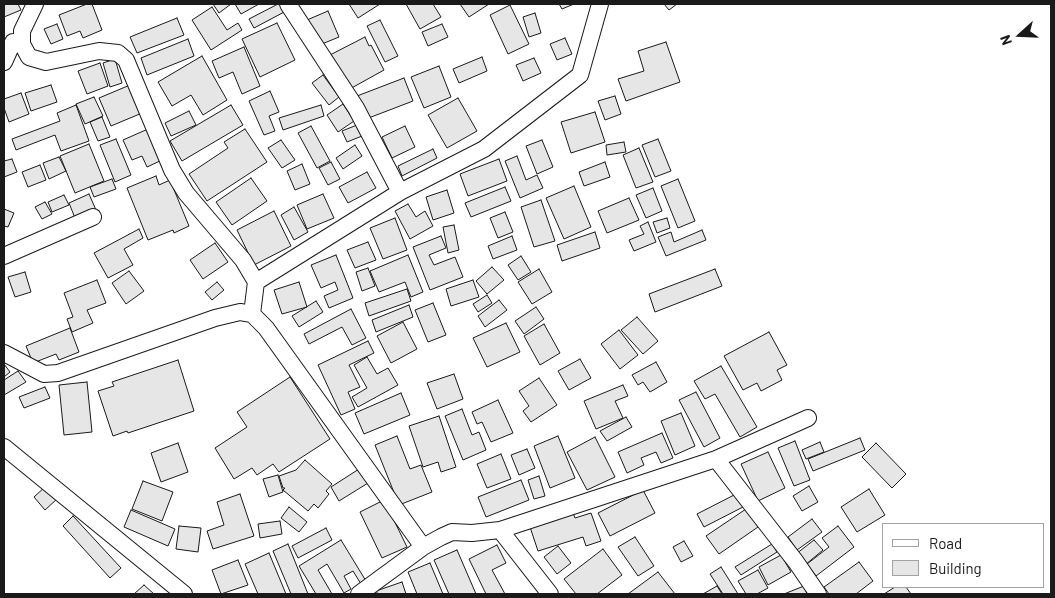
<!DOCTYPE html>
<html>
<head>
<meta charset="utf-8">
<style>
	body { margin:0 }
	#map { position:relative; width:1055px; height:598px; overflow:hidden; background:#fff; font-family:Barlow,sans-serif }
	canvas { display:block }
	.frame { position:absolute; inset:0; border:5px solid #1a1a1a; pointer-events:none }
	.legend { position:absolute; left:882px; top:523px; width:162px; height:65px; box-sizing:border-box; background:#fff; border:1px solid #a3a3a3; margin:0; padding:6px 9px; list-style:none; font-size:15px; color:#1a1a1a }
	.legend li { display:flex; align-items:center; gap:10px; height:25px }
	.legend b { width:25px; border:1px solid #a3a3a3 }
	.north { position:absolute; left:995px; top:10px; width:50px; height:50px; -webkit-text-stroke:4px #fff; paint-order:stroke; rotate:250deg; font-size:14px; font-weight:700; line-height:20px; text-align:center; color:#1a1a1a }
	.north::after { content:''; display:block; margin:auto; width:18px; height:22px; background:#1a1a1a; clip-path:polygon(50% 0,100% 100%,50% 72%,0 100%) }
</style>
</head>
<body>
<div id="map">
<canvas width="1055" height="598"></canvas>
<div class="frame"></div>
<ul class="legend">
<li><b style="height:6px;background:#fff"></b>Road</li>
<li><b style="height:14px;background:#e6e6e6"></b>Building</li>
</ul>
<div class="north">N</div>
</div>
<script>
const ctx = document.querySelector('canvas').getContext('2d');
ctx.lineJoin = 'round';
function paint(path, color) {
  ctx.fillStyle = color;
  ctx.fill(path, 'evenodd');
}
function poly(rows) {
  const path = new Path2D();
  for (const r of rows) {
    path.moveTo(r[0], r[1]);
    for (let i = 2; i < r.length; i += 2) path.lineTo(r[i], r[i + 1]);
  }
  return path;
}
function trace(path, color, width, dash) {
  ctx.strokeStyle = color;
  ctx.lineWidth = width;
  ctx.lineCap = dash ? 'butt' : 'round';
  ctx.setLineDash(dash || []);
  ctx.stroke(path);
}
const building = poly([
	[4,4,18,4,21,10,4,17,4,4],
	[87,4,92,4,102,30,83,38,80,31,67,36,59,15,87,4],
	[213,4,231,4,219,13,213,4],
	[235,4,259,4,241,14,235,4],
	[278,4,282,4,286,11,254,28,249,19,278,4],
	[349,4,380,4,358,18,349,4],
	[406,4,433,4,441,17,420,29,406,4],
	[460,4,489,4,469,17,460,4],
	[559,4,574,4,562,9,559,4],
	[664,4,677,4,669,10,664,4],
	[510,5,529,44,508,54,490,15,510,5],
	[212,7,227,30,238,23,242,30,211,50,192,20,212,7],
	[328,11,339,37,317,46,307,20,328,11],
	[535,13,541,33,529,37,523,17,535,13],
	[177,18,184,35,137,53,130,37,177,18],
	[380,20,398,56,385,62,367,26,380,20],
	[277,23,295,60,260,77,242,39,277,23],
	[57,24,63,39,51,44,44,29,57,24],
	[442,24,448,37,428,46,422,32,442,24],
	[365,37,369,46,371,45,384,70,348,90,330,55,365,37],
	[565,38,572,54,557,60,550,44,565,38],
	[188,39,194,56,147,75,141,58,188,39],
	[666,42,680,82,626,101,618,79,644,71,638,51,666,42],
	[244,47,260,86,242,94,233,72,219,78,212,61,244,47],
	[202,56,227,100,203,115,191,95,172,106,158,82,202,56],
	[482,57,487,71,459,83,453,69,482,57],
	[534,58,541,73,523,81,516,65,534,58],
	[115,59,122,83,110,87,103,63,115,59],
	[100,63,108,86,87,94,78,71,100,63],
	[439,66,451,97,424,108,411,77,439,66],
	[323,75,339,97,329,105,312,83,323,75],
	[404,78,413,101,366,119,357,96,404,78],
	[51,85,57,102,31,111,25,93,51,85],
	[130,85,142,113,111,126,99,98,130,85],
	[270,91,279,112,269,116,275,131,264,135,249,101,270,91],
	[21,93,29,114,9,122,4,108,4,99,21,93],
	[615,96,621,114,605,120,598,101,615,96],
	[94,97,103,116,85,124,76,104,94,97],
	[458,98,477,131,447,148,428,115,458,98],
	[343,104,354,121,338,132,327,115,343,104],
	[76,105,89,141,61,151,55,135,16,150,12,139,60,121,57,113,76,105],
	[231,105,243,125,182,161,170,141,231,105],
	[321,105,324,116,283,130,279,118,321,105],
	[189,111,196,125,171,136,165,123,189,111],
	[595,112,605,142,571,153,561,122,595,112],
	[102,117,110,137,98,141,90,122,102,117],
	[357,125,362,136,347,142,342,131,357,125],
	[311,126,330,161,317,168,298,133,311,126],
	[405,126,415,147,392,158,382,137,405,126],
	[148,129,162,160,147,167,142,156,132,160,123,140,148,129],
	[245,129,267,162,207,201,189,174,228,148,224,142,245,129],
	[116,139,131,175,115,182,100,145,116,139],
	[658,139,671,171,655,177,642,145,658,139],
	[281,140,295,160,282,168,268,148,281,140],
	[542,140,553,167,537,174,526,146,542,140],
	[624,142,626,152,607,155,606,145,624,142],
	[89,144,104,181,75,193,60,156,89,144],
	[355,145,362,156,343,169,336,158,355,145],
	[639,148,653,182,636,188,623,155,639,148],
	[433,149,437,158,402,176,398,166,433,149],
	[517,156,526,180,537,175,543,188,520,198,505,161,517,156],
	[59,157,66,171,49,179,43,163,59,157],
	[12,159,17,172,4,177,4,161,12,159],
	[499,159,507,181,468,196,460,174,499,159],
	[331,162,340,179,328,185,319,168,331,162],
	[605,162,610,177,584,186,579,172,605,162],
	[302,164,310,184,295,190,287,171,302,164],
	[40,165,46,180,28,187,22,172,40,165],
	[367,172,376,188,348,203,339,187,367,172],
	[156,176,159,185,170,180,189,226,174,233,173,230,148,240,127,188,156,176],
	[251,178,267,201,232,225,216,202,251,178],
	[112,179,116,189,94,197,90,187,112,179],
	[678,179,695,221,678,228,661,186,678,179],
	[574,186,591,227,564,239,546,198,574,186],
	[505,187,511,201,471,217,465,203,505,187],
	[653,188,662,211,646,218,636,195,653,188],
	[447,190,454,213,433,220,426,197,447,190],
	[89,194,96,210,75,218,69,203,89,194],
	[323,194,334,218,307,229,297,205,323,194],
	[64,195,69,205,52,212,48,202,64,195],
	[629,198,639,220,607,233,598,211,629,198],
	[541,200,555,241,534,247,521,207,541,200],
	[45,202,52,214,42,219,35,207,45,202],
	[408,204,416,217,425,211,433,226,410,239,395,211,408,204],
	[294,207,308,232,294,240,281,215,294,207],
	[4,209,14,213,8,227,4,226,4,209],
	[274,211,291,246,254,265,237,230,274,211],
	[505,212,513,232,498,238,490,218,505,212],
	[395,218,407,250,383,259,370,228,395,218],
	[667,218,670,228,657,233,653,222,667,218],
	[648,222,656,242,634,251,629,240,644,234,640,226,648,222],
	[454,225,459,250,448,253,443,227,454,225],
	[139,229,143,238,124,249,133,265,108,278,94,253,139,229],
	[702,230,706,240,666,256,658,237,671,232,674,242,702,230],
	[595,232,600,248,562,261,557,245,595,232],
	[441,236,446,248,429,255,434,265,455,257,463,277,430,290,413,247,441,236],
	[512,236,517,250,493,259,488,246,512,236],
	[368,242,376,260,355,268,347,250,368,242],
	[215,243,228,262,203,279,190,260,215,243],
	[336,255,353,298,329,308,324,296,338,290,335,282,321,288,311,265,336,255],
	[408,255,423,292,411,297,405,282,379,292,370,271,408,255],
	[521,256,531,272,518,280,508,265,521,256],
	[492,267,504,280,487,294,476,281,492,267],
	[368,268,375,286,362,291,356,272,368,268],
	[539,269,552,292,532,304,518,282,539,269],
	[715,269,722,286,655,312,649,294,715,269],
	[129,271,144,291,126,304,112,283,129,271],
	[25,272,31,292,15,297,8,277,25,272],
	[97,280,106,303,87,310,93,323,72,332,67,319,73,317,64,293,97,280],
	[473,280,479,297,451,306,446,289,473,280],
	[217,282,224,290,212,300,205,292,217,282],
	[299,282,307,307,282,314,274,290,299,282],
	[407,289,411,301,369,316,365,303,407,289],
	[487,295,492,303,478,312,473,304,487,295],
	[499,300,507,310,485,327,478,316,499,300],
	[316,301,323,312,299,327,292,316,316,301],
	[433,303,446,335,428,342,415,310,433,303],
	[409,305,413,317,376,332,372,320,409,305],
	[536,307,544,319,524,334,515,321,536,307],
	[351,309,366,338,352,345,342,327,309,344,304,334,351,309],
	[637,317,658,341,643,354,621,330,637,317],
	[403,322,417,349,391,363,377,336,403,322],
	[506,323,520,352,487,367,473,338,506,323],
	[544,324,560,353,540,365,524,336,544,324],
	[70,328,79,352,59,360,56,354,33,363,26,346,70,328],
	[619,330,638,355,620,369,601,344,619,330],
	[769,332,787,365,777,370,782,380,761,391,757,383,743,390,724,356,769,332],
	[368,341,374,353,349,365,360,387,348,392,355,409,341,415,318,365,368,341],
	[367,357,377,374,388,368,398,385,358,407,352,397,367,388,354,365,367,357],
	[580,359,591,378,569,390,558,371,580,359],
	[178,360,194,411,128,433,127,431,113,436,98,391,114,386,112,382,178,360],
	[656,362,667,382,650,392,643,382,638,385,632,375,656,362],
	[4,364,10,372,4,377,4,364],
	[721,366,757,427,740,437,715,394,705,399,694,381,721,366],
	[18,371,26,382,4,395,4,380,18,371],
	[454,374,463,399,437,409,427,383,454,374],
	[290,377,330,439,279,472,273,464,257,475,252,468,234,479,215,448,247,427,237,412,290,377],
	[539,378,557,405,531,422,523,411,529,406,519,391,539,378],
	[87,382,92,432,64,435,59,385,87,382],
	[623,385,628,396,615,401,623,418,596,429,584,401,623,385],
	[45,387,50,398,24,408,19,397,45,387],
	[696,392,720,438,704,447,679,400,696,392],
	[401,393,410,415,364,434,355,413,401,393],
	[498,400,513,433,491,442,482,422,477,424,472,412,498,400],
	[462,409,472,435,479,432,486,450,463,460,445,416,462,409],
	[681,413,695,446,675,455,661,421,681,413],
	[439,416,456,467,441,472,438,462,423,467,409,426,439,416],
	[626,417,632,427,607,441,600,431,626,417],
	[662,433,673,458,661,463,656,452,641,458,644,465,627,473,618,452,662,433],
	[397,436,410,469,421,465,432,492,399,505,375,445,397,436],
	[558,436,575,478,550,488,534,446,558,436],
	[595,437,615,477,587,490,567,452,595,437],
	[860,438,865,450,813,471,808,459,860,438],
	[795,441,810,480,794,486,778,448,795,441],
	[820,442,824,452,806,459,802,450,820,442],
	[178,443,188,472,161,482,151,453,178,443],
	[876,443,906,474,892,488,862,457,876,443],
	[527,449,535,468,519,475,511,455,527,449],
	[768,452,785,488,758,501,741,464,768,452],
	[501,454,511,479,487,488,477,464,501,454],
	[305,460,332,484,326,491,329,494,318,508,314,504,308,511,283,490,285,488,283,488,279,476,296,470,305,460],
	[359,469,368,483,339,501,331,487,359,469],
	[278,475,283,492,269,497,263,479,278,475],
	[539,476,545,496,534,499,528,480,539,476],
	[521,480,529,500,486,517,478,497,521,480],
	[143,481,173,492,162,521,132,509,143,481],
	[46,486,57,499,45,510,34,497,46,486],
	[809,486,818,502,802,511,793,496,809,486],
	[869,489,885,515,857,532,841,507,869,489],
	[643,490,655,513,610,536,598,513,643,490],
	[240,494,254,536,213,549,207,531,224,525,217,502,240,494],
	[736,494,743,507,704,527,697,514,736,494],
	[384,500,407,547,382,558,360,512,384,500],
	[289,507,307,522,299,532,281,518,289,507],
	[746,509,758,527,719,554,706,536,746,509],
	[131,510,175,529,168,546,124,527,131,510],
	[573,513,575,518,591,513,601,541,586,546,583,537,538,551,530,527,573,513],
	[73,516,121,568,110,578,63,526,73,516],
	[812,519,822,532,797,550,788,537,812,519],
	[280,521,282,534,260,538,258,524,280,521],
	[179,526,201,528,198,552,176,549,179,526],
	[838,526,854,547,816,576,807,564,829,547,822,538,838,526],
	[326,528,332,540,298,558,292,546,326,528],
	[635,537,654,566,638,576,618,547,635,537],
	[341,540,366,581,361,584,353,571,344,576,351,589,344,593,327,564,318,570,332,594,316,594,299,566,341,540],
	[814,540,823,550,805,565,796,554,814,540],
	[684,541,693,556,681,562,673,547,684,541],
	[288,544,308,594,291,594,273,551,288,544],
	[772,544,777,552,741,575,735,567,772,544],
	[497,545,506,563,492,570,505,594,486,594,469,559,497,545],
	[558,546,571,563,557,574,544,557,558,546],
	[603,549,622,575,597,594,576,594,564,579,603,549],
	[457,550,476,594,449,594,434,560,457,550],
	[269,553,286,594,258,594,245,564,269,553],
	[781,555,791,572,768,585,759,567,781,555],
	[238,560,248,585,221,594,212,570,238,560],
	[859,562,873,581,856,594,829,594,824,587,859,562],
	[430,563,443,594,417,594,408,572,430,563],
	[721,567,738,594,723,594,710,574,721,567],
	[758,570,768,588,757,594,746,594,738,581,758,570],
	[658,572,675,594,628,594,658,572],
	[402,582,406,594,378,594,376,591,402,582],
	[144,585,154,594,134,594,144,585],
	[717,586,722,594,703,594,717,586],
	[804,586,807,594,784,594,804,586],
	[895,587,906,587,911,594,884,594,895,587]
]);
const minor = poly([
	[35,4,22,31,22,44,29,57,46,62,99,51,118,53,126,60,172,170,186,193,243,260,256,282,252,314],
	[288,4,356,108,400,192],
	[4,62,13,42],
	[4,256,93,217],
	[256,282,400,192,484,149,580,75,600,4],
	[4,353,44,374,58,373,215,318,240,312,252,314,266,328,423,547],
	[4,447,184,594],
	[716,459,796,562,818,594],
	[500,530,550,594],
	[359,594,423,547,441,537,452,532,472,533,500,530,716,459,808,418]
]);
paint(building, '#e6e6e6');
trace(building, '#1a1a1a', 1);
trace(minor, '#1a1a1a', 18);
trace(minor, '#fff', 16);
</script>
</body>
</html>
